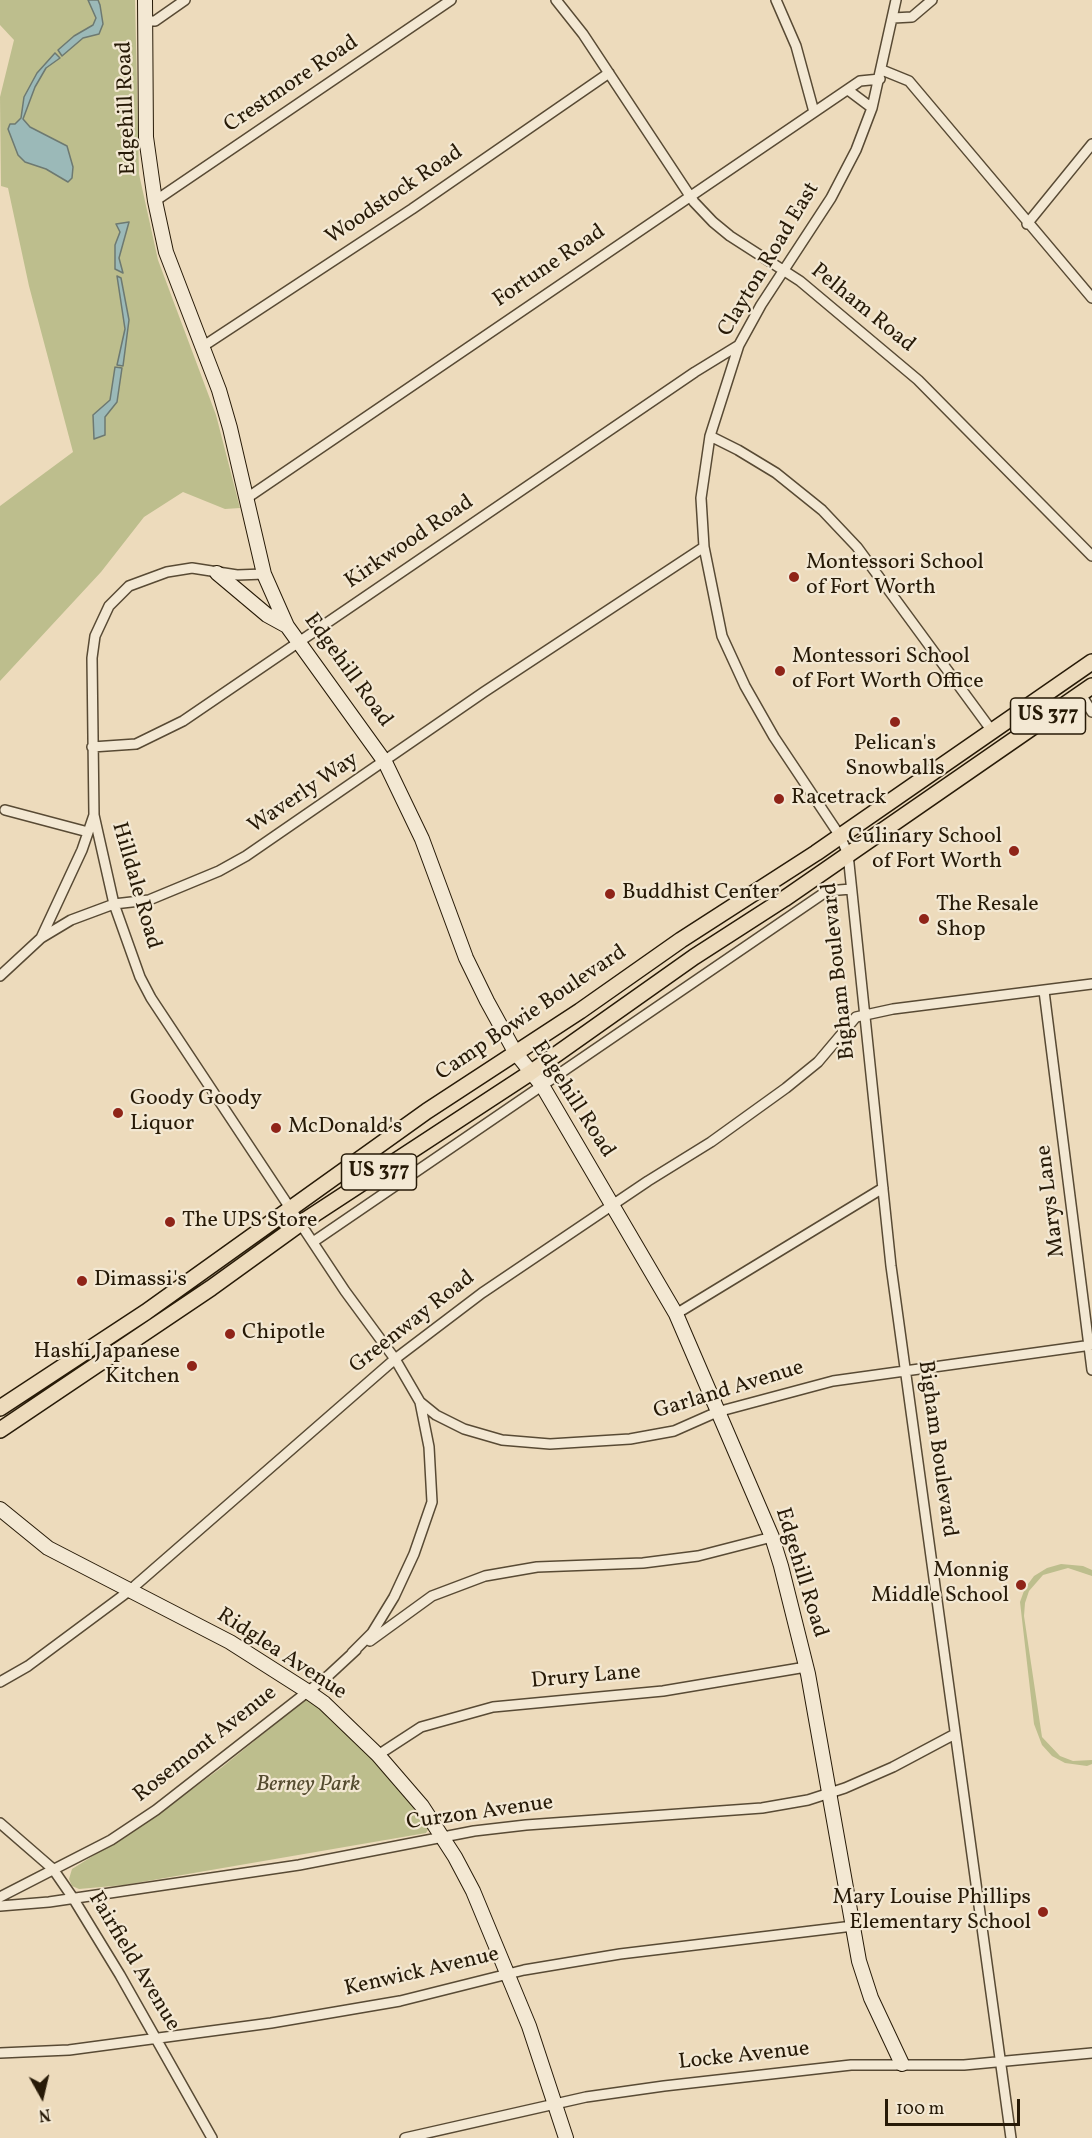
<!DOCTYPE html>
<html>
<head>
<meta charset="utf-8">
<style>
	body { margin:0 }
	#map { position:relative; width:1092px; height:2138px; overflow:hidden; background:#eddbbc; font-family:Vollkorn,serif }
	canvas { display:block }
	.north { position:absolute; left:12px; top:2066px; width:60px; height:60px; -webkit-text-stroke:4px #f3e8d3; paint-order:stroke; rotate:172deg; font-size:16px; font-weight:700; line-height:24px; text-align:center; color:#271a07 }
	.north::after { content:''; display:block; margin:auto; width:21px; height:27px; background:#271a07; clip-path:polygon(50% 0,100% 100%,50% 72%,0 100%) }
	.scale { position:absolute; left:885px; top:2099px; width:135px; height:27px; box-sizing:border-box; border:3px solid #271a07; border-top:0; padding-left:8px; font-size:18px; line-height:21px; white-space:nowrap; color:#271a07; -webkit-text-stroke:4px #f3e8d3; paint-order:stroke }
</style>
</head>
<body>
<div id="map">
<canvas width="1092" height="2138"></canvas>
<div class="north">N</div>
<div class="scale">100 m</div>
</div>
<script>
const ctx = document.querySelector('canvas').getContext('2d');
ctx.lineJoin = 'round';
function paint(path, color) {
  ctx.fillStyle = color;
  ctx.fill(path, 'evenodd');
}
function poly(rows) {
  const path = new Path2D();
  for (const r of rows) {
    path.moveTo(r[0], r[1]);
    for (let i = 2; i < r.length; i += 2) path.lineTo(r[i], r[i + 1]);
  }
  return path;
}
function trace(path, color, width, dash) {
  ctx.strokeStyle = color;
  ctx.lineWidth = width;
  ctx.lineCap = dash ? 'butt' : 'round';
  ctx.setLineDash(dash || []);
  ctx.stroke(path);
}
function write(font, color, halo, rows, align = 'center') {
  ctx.font = font + ' Vollkorn,serif';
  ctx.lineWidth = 4.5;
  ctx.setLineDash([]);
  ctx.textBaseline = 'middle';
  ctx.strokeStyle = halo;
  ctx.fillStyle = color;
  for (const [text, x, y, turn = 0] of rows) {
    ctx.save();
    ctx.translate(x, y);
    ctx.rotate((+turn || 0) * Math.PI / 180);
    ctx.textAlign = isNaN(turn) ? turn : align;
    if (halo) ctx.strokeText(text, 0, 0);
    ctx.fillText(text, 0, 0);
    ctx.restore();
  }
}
const green = poly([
	[0,0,135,0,139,174,158,260,216,415,240,508,225,509,183,492,144,517,101,572,0,681,0,506,73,452,29,286,8,188,1,186,0,97,14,40,0,25],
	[1061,1564,1083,1566,1092,1570,1092,1576,1068,1568,1043,1575,1029,1591,1025,1603,1024,1616,1042,1737,1060,1756,1073,1761,1092,1760,1092,1764,1087,1766,1065,1763,1052,1756,1042,1745,1034,1724,1020,1602,1025,1588,1034,1576,1047,1568],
	[311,1699,393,1775,429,1828,426,1833,124,1885,79,1889,72,1886,69,1879,72,1869,144,1824,221,1768,305,1700]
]);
const water = poly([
	[88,0,98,0,100,5,103,24,99,34,83,38,62,56,58,50,74,36,93,25,96,18,88,0],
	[55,53,60,58,46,68,35,87,23,119,30,127,67,146,73,167,72,178,68,182,46,169,25,162,18,155,8,129,10,124,15,124,21,118,24,97,37,73,55,53],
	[129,222,119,258,123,273,115,269,115,245,120,232,116,224,129,222],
	[117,276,121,278,129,320,123,366,117,365,125,329,117,276],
	[115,367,122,368,117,402,105,417,105,435,94,439,93,415,110,400,115,367]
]);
const street = poly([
	[556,0,583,34,694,202,713,222,730,236,800,281,918,380,1092,556],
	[776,0,796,46,814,112],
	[896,0,872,108,856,150,831,198,761,305,739,345,710,436,701,498,704,547,722,636,745,686,774,737,840,836,848,854,891,1266,1011,2138],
	[893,18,912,17,932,0],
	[146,21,155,21,185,0],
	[882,70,909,81,1092,298],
	[848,90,872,108],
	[155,201,451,0],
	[1027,224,1092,144],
	[202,347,412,209,609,73],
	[710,436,738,450,776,473,822,510,857,547,992,731],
	[247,498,860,81,880,79],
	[264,574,237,575,192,568,167,572,129,586,109,606,95,636,92,658,94,815,114,904,140,977,151,998,345,1291,395,1359,420,1402,429,1447,432,1502,414,1554,394,1597,372,1633,352,1653],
	[1080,693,1092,712],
	[92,747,136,744,183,721,695,372,739,345],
	[5,810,88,832],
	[41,938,82,850,94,815],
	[0,976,41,938,71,920,114,904,149,900,219,871,246,856,484,692,704,547],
	[1044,991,1092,1370],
	[313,1242,827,891,851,889],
	[676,1314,883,1188],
	[420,1402,436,1415,464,1429,502,1440,550,1444,630,1439,674,1431,717,1412,833,1381,1092,1345],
	[370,1641,432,1596,485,1576,537,1567,643,1563,698,1556,772,1537],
	[0,1682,28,1666,129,1591,395,1359,482,1293,648,1181,711,1142,786,1088,818,1062,856,1017,893,1009,1092,984],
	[378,1755,421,1727,493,1707,663,1691,806,1667],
	[0,1823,53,1869,73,1898,120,1975,212,2138],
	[0,1897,111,1840,156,1810,329,1675,356,1650],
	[0,1906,49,1902,299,1865,474,1831,526,1825,762,1808,808,1800,845,1788,893,1767,955,1734],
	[0,2053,69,2050,271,2023,400,2001,524,1970,620,1954,853,1926],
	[405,2138,586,2097,664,2086,851,2065,964,2065,1092,2053]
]);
const secondary = poly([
	[145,0,146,137,155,201,166,252,219,390,230,428,264,574,287,626,385,762,422,839,466,958,487,1001,515,1052,543,1087,676,1314,772,1537,781,1566,808,1674,859,1961,871,1998,902,2064],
	[217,573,267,615,287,626],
	[0,1509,48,1548,230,1642,307,1691,324,1703,378,1755,422,1806,455,1857,473,1891,529,2026,566,2138]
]);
const primary = poly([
	[0,1408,146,1312,427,1111,580,1011,681,940,816,853,1092,662],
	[0,1430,211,1288,301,1223,530,1073,694,957,784,899,1092,686]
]);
const markers = [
	[794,577,6,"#8f2418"],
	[780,671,6,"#8f2418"],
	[895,722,6,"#8f2418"],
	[779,799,6,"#8f2418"],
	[1014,851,6,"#8f2418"],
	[610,894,6,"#8f2418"],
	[924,919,6,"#8f2418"],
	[118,1113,6,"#8f2418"],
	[276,1128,6,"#8f2418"],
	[170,1222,6,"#8f2418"],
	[82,1281,6,"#8f2418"],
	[230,1334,6,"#8f2418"],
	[192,1366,6,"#8f2418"],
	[1021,1585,6,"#8f2418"],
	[1043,1912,6,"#8f2418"]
];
const shields = [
	[1048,716,75],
	[379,1172,75]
];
const shieldNames = [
	["US 377",1048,716],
	["US 377",379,1172]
];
const streetNames = [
	["Crestmore Road",292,85,-34],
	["Edgehill Road",128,108,-92],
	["Woodstock Road",395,196,-34],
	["Clayton Road East",770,260,-59],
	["Fortune Road",550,267,-34],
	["Pelham Road",862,309,39],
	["Kirkwood Road",410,543,-34],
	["Edgehill Road",347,671,54],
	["Waverly Way",304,794,-34],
	["Hilldale Road",135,886,74],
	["Bigham Boulevard",840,971,-96],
	["Camp Bowie Boulevard",532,1014,-34],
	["Edgehill Road",572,1100,57],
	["Marys Lane",1052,1201,-97],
	["Greenway Road",413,1323,-38],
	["Garland Avenue",729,1391,-17],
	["Bigham Boulevard",936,1449,82],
	["Edgehill Road",800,1573,73],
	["Ridglea Avenue",281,1655,33],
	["Drury Lane",586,1678,-5],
	["Rosemont Avenue",206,1745,-38],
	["Curzon Avenue",480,1814,-8],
	["Fairfield Avenue",133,1962,59],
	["Kenwick Avenue",422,1973,-13],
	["Locke Avenue",744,2057,-6]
];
const poiNames = [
	["Montessori School",806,564],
	["of Fort Worth",806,589],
	["Montessori School",792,658],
	["of Fort Worth Office",792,683],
	["Pelican's",895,745,"center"],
	["Snowballs",895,770,"center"],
	["Racetrack",791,799],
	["Culinary School",1002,838,"right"],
	["of Fort Worth",1002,863,"right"],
	["Buddhist Center",622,894],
	["The Resale",936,906],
	["Shop",936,931],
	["Goody Goody",130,1100],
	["Liquor",130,1125],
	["McDonald's",288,1128],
	["The UPS Store",182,1222],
	["Dimassi's",94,1281],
	["Chipotle",242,1334],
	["Hashi Japanese",180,1353,"right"],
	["Kitchen",180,1378,"right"],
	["Monnig",1009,1572,"right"],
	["Middle School",1009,1597,"right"],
	["Mary Louise Phillips",1031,1899,"right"],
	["Elementary School",1031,1924,"right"]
];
const parkNames = [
	["Berney Park",308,1786]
];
paint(green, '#bdbe8d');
paint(water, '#9bb9b8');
trace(water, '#6d7971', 1.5);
trace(street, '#584a34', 12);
trace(secondary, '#271a07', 16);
trace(primary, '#271a07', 18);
trace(street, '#f3e8d3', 9);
trace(secondary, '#f3e8d3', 14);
trace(primary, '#eddbbc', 15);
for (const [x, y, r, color] of markers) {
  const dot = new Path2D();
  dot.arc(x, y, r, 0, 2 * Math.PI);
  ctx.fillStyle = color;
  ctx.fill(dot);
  trace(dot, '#f3e8d3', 2);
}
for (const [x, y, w] of shields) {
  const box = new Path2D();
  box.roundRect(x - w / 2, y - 18, w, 36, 4.5);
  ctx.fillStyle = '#f3e8d3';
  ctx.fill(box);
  trace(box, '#271a07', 1.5);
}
write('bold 21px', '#271a07', null, shieldNames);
write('22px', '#271a07', '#f3e8d3', streetNames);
write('22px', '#271a07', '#f3e8d3', poiNames, 'left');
write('italic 22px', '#544b2f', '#f3e8d3', parkNames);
</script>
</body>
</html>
